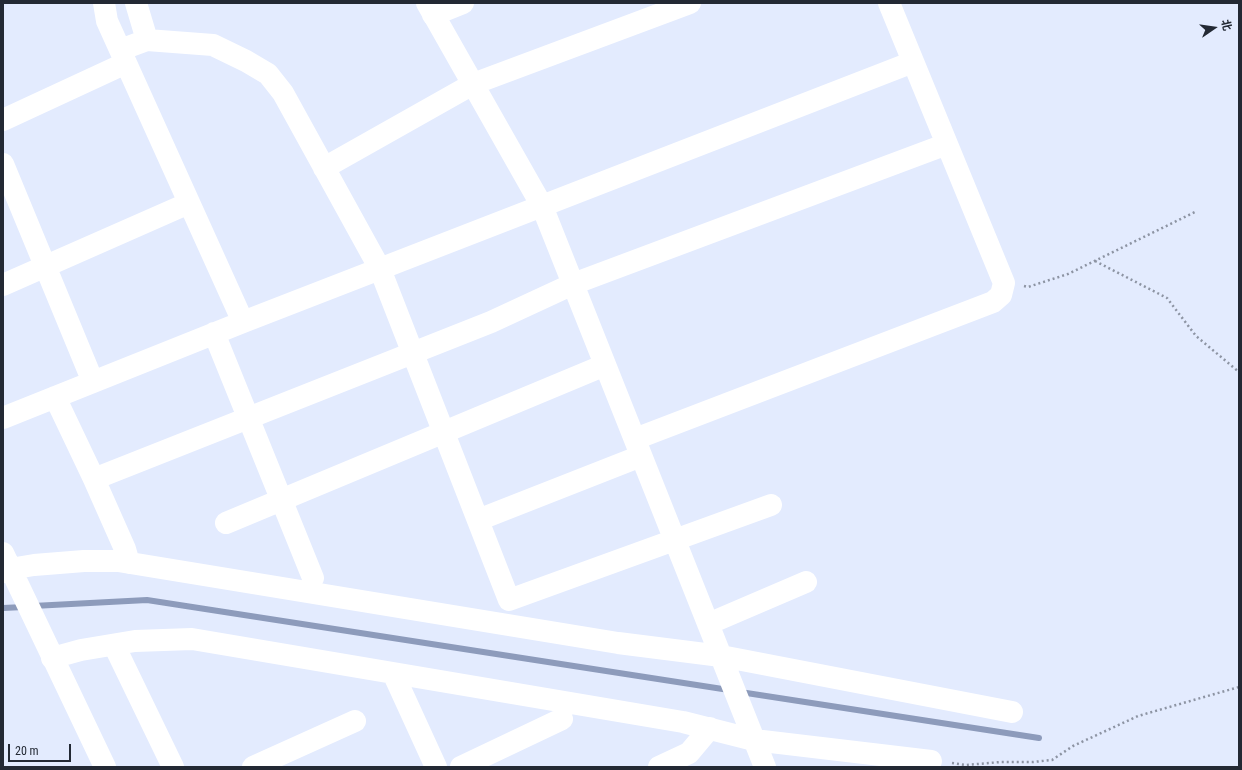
<!DOCTYPE html>
<html>
<head>
<meta charset="utf-8">
<style>
	body { margin:0 }
	#map { position:relative; width:1242px; height:770px; overflow:hidden; background:#e3ebfe; font-family:"Roboto Condensed","Noto Sans SC",sans-serif }
	canvas { display:block }
	.frame { position:absolute; inset:0; border:4px solid #232934; pointer-events:none }
	.north { position:absolute; left:1194px; top:8px; width:40px; height:40px; -webkit-text-stroke:3px #e3ebfe; paint-order:stroke; rotate:77deg; font-size:11px; font-weight:700; line-height:16px; text-align:center; color:#232934 }
	.north::after { content:''; display:block; margin:auto; width:14px; height:18px; background:#232934; clip-path:polygon(50% 0,100% 100%,50% 72%,0 100%) }
	.scale { position:absolute; left:8px; top:744px; width:63px; height:18px; box-sizing:border-box; border:2px solid #232934; border-top:0; padding-left:5px; font-size:12px; line-height:14px; white-space:nowrap; color:#232934; -webkit-text-stroke:3px #e3ebfe; paint-order:stroke }
</style>
</head>
<body>
<div id="map">
<canvas width="1242" height="770"></canvas>
<div class="frame"></div>
<div class="north">北</div>
<div class="scale">20 m</div>
</div>
<script>
const ctx = document.querySelector('canvas').getContext('2d');
ctx.lineJoin = 'round';
function poly(rows) {
  const path = new Path2D();
  for (const r of rows) {
    path.moveTo(r[0], r[1]);
    for (let i = 2; i < r.length; i += 2) path.lineTo(r[i], r[i + 1]);
  }
  return path;
}
function trace(path, color, width, dash) {
  ctx.strokeStyle = color;
  ctx.lineWidth = width;
  ctx.lineCap = dash ? 'butt' : 'round';
  ctx.setLineDash(dash || []);
  ctx.stroke(path);
}
const stream = poly([
	[33,606,147,600,729,690],
	[3,608,24,607],
	[740,692,1039,738]
]);
const path = poly([
	[1095,261,1167,298,1196,336,1239,372],
	[1024,286,1028,287,1068,274,1195,212],
	[952,763,966,765,1001,762,1033,762,1052,760,1073,746,1138,716,1239,687]
]);
const minor = poly([
	[104,3,107,21,243,322],
	[136,3,147,40],
	[427,3,542,206,765,767],
	[433,15,463,3],
	[120,50,147,40,213,45,246,61,268,74,283,93,380,269,509,600,771,505],
	[3,120,126,63],
	[3,164,93,382],
	[324,168,473,84,690,3],
	[3,285,189,203],
	[214,333,313,578],
	[55,397,94,479,125,549,129,563],
	[3,418,243,322,913,62],
	[635,439,993,302,1001,295,1004,283,889,3],
	[94,479,491,322,573,284,947,144],
	[478,520,641,456],
	[226,523,605,365],
	[3,553,105,767],
	[3,572,10,569,34,565,84,561,118,561,618,643,721,656,1012,712],
	[708,624,806,582],
	[114,645,173,767],
	[52,658,81,650,135,641,192,639,683,722,754,740,931,761],
	[393,673,436,767],
	[253,767,355,721],
	[461,767,562,719],
	[659,767,689,753,710,728]
]);
trace(stream, '#8d9bbb', 6);
trace(path, '#8d94a3', 2.5, [2, 3]);
trace(minor, '#fff', 22);
</script>
</body>
</html>
